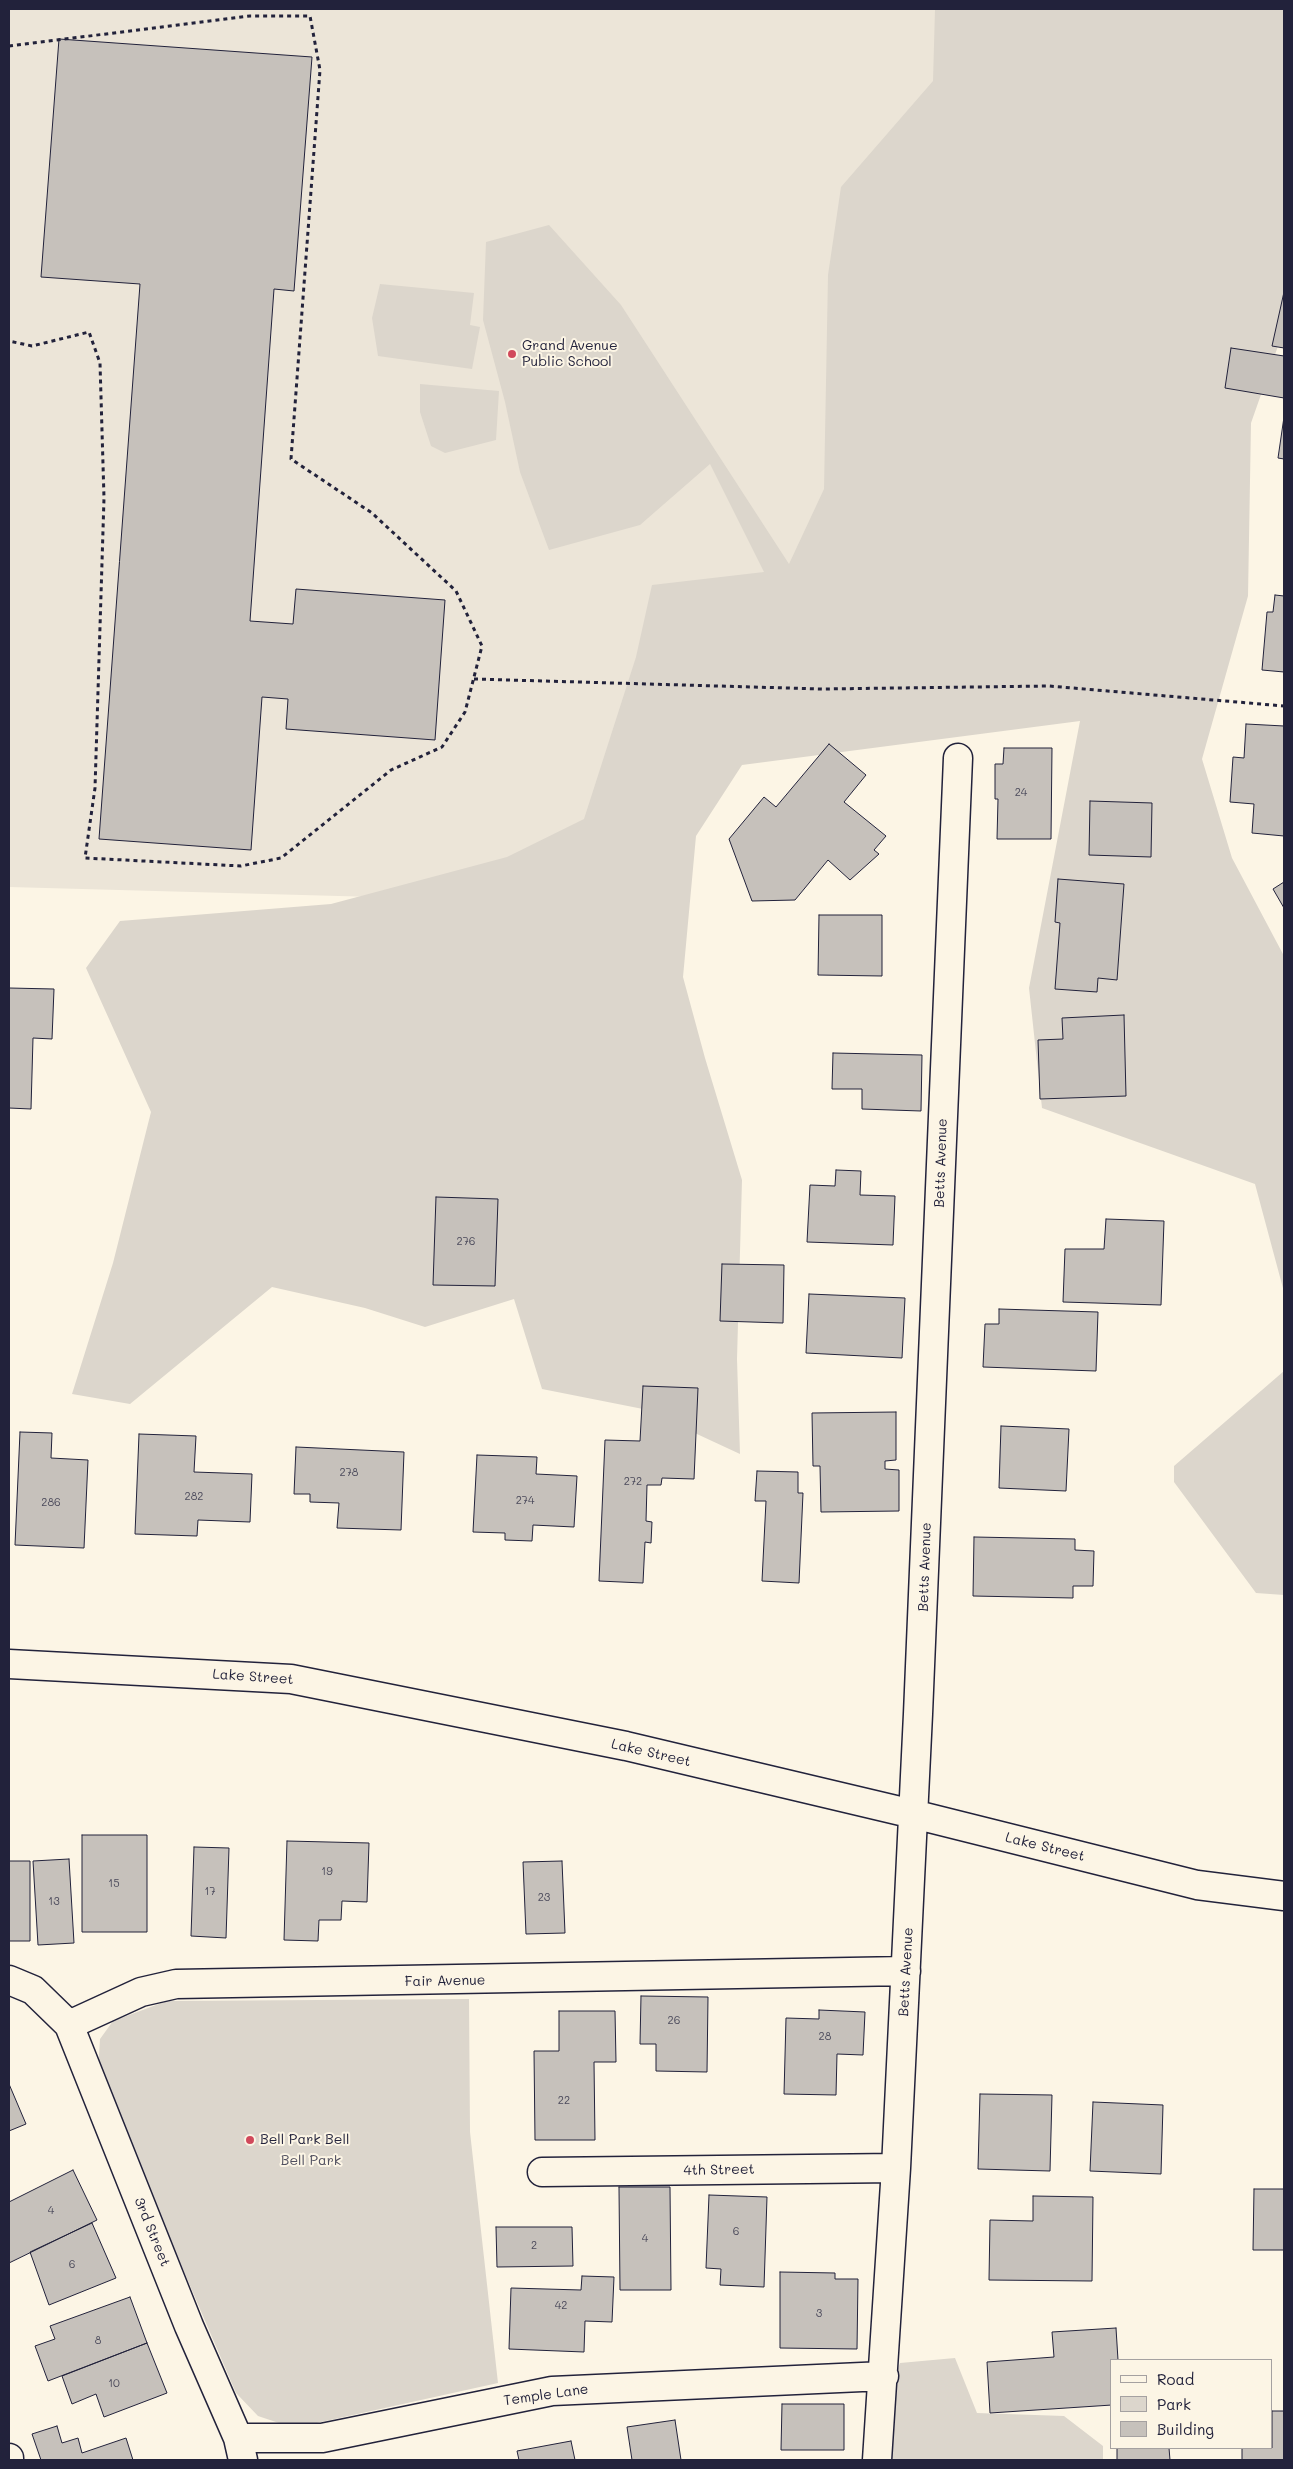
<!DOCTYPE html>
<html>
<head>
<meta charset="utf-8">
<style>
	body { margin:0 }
	#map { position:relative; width:1293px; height:2469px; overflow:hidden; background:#fcf5e5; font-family:Mali,sans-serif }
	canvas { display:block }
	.frame { position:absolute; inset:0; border:10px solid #22223b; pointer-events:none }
	.legend { position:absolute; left:1110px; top:2359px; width:162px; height:90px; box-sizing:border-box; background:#fcf5e5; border:1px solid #a5a1a1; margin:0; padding:6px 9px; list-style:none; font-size:15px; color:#22223b }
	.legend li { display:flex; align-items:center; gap:10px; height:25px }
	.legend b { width:25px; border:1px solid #a5a1a1 }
</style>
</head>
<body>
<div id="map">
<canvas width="1293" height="2469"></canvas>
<div class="frame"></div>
<ul class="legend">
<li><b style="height:6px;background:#fcf5e5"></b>Road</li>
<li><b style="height:14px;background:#dcd6cc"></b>Park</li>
<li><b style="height:14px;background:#c6c1bb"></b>Building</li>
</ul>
</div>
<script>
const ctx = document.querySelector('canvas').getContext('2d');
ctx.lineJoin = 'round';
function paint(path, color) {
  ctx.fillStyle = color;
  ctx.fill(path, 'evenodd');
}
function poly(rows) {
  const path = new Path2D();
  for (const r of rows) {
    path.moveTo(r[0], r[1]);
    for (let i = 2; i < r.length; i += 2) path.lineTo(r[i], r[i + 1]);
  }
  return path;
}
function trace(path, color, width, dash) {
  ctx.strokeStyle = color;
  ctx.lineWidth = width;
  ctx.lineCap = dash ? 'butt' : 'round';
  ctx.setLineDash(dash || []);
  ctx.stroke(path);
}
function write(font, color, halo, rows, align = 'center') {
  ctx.font = font + ' Mali,sans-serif';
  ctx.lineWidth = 4;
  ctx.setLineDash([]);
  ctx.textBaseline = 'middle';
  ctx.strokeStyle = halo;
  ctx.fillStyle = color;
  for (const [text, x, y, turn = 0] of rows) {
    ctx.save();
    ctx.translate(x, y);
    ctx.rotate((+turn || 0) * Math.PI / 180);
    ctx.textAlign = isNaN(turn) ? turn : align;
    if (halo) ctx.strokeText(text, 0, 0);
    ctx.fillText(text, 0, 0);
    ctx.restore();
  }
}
const built = poly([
	[9,9,1029,9,1002,699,650,701,632,904,9,887]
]);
const green = poly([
	[935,9,1284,9,1284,329,1251,423,1248,596,1202,759,1232,858,1284,956,1284,1292,1255,1184,1042,1108,1029,988,1080,721,742,765,696,836,683,977,705,1058,742,1180,737,1359,740,1454,643,1409,542,1389,514,1299,425,1327,365,1308,272,1287,130,1404,72,1394,113,1263,151,1112,86,968,120,921,331,904,507,857,584,819,636,657,652,585,764,572,710,464,640,525,549,550,520,472,505,402,483,320,486,242,549,225,621,305,789,564,824,489,828,275,841,187,933,81],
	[380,284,474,293,470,325,480,327,472,369,378,356,372,318],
	[420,384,499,391,496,440,445,453,431,446,420,412],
	[1284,1371,1284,1595,1256,1593,1174,1482,1174,1466],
	[469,1999,470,2132,498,2383,294,2428,258,2416,236,2393,98,2071,100,2039,113,2021,167,2001],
	[955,2358,977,2413,1064,2416,1103,2446,1103,2460,864,2460,900,2363]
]);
const building = poly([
	[59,39,312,57,294,291,274,289,250,621,293,624,296,589,445,600,435,740,286,729,288,699,262,697,251,850,99,839,140,284,41,277,59,39],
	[1284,292,1284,348,1272,346,1284,292],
	[1231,348,1284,356,1284,398,1225,388,1231,348],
	[1284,417,1284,459,1278,458,1284,417],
	[1275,595,1284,596,1284,672,1262,670,1267,612,1273,612,1275,595],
	[1246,724,1284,726,1284,836,1252,833,1254,804,1230,802,1233,757,1244,758,1246,724],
	[829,744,866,775,844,802,886,836,874,850,879,854,850,880,828,860,795,900,752,901,729,839,764,797,776,807,829,744],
	[1004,748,1052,748,1051,839,997,839,998,799,995,799,995,764,1003,764,1004,748],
	[1090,801,1152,803,1151,857,1089,855,1090,801],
	[1058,879,1124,884,1117,980,1098,978,1097,992,1055,989,1060,923,1055,922,1058,879],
	[1284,882,1284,908,1273,889,1284,882],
	[819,915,882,915,882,976,818,975,819,915],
	[9,988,54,989,52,1039,33,1038,31,1109,9,1108,9,988],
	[1124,1015,1126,1096,1040,1099,1038,1040,1063,1039,1062,1018,1124,1015],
	[833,1053,922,1055,921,1111,862,1109,862,1089,832,1089,833,1053],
	[836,1170,861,1171,860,1195,895,1196,893,1245,807,1242,810,1185,835,1186,836,1170],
	[436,1197,498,1199,495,1286,433,1285,436,1197],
	[1106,1219,1164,1221,1161,1305,1063,1302,1065,1249,1104,1249,1106,1219],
	[722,1264,784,1265,783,1323,720,1321,722,1264],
	[809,1294,905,1298,902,1358,806,1353,809,1294],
	[999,1309,1098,1312,1096,1371,983,1367,985,1324,999,1324,999,1309],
	[643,1386,698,1388,694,1479,662,1478,661,1485,647,1485,646,1521,652,1522,651,1543,645,1542,643,1583,599,1581,605,1440,640,1441,643,1386],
	[896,1412,896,1460,885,1461,885,1469,899,1470,899,1511,821,1512,820,1466,813,1466,812,1413,896,1412],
	[1001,1426,1069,1429,1066,1491,999,1488,1001,1426],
	[20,1432,52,1433,51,1458,88,1460,84,1548,15,1545,20,1432],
	[139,1434,196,1436,194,1472,252,1474,250,1522,198,1520,197,1536,135,1534,139,1434],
	[296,1447,404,1452,401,1530,337,1528,339,1503,310,1502,310,1494,294,1494,296,1447],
	[477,1455,537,1457,536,1474,577,1476,574,1527,533,1525,532,1541,505,1540,505,1533,473,1532,477,1455],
	[757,1471,798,1472,798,1493,803,1493,799,1583,762,1581,766,1501,755,1501,757,1471],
	[974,1537,1075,1539,1075,1550,1094,1551,1093,1586,1073,1586,1073,1598,973,1596,974,1537],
	[82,1835,147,1835,147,1932,82,1932,82,1835],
	[287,1841,369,1843,367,1902,342,1901,341,1920,319,1920,318,1941,284,1940,287,1841],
	[194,1847,229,1848,226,1938,191,1936,194,1847],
	[69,1859,74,1943,38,1945,33,1861,69,1859],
	[9,1861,30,1861,30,1941,9,1941,9,1861],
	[562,1861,565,1933,526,1934,523,1862,562,1861],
	[641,1996,708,1997,707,2072,656,2071,656,2044,640,2044,641,1996],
	[819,2010,865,2012,863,2055,837,2054,836,2095,784,2094,786,2018,819,2019,819,2010],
	[559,2011,615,2011,616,2062,594,2062,595,2140,535,2140,534,2051,559,2051,559,2011],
	[9,2084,26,2124,9,2131,9,2084],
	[980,2094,1052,2095,1050,2171,978,2169,980,2094],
	[1093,2102,1163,2105,1161,2174,1090,2171,1093,2102],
	[73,2170,97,2220,9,2263,9,2202,73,2170],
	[619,2187,670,2187,671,2290,620,2290,619,2187],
	[1254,2189,1284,2189,1284,2250,1253,2250,1254,2189],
	[709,2195,767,2197,764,2287,720,2285,721,2269,706,2268,709,2195],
	[1033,2196,1093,2197,1092,2281,989,2280,990,2220,1033,2221,1033,2196],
	[92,2223,116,2278,49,2305,30,2252,92,2223],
	[496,2227,572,2227,573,2266,497,2267,496,2227],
	[780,2272,835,2273,835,2279,858,2279,857,2349,780,2348,780,2272],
	[582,2276,614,2277,612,2322,585,2321,584,2352,509,2349,511,2288,581,2290,582,2276],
	[130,2297,147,2343,48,2381,35,2346,55,2339,50,2326,130,2297],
	[1116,2328,1118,2360,1112,2360,1112,2405,990,2413,987,2362,1054,2357,1052,2332,1116,2328],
	[147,2343,167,2393,104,2417,96,2394,72,2404,62,2376,147,2343],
	[782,2404,844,2404,844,2450,781,2450,782,2404],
	[1272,2411,1284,2411,1284,2460,1242,2460,1242,2448,1272,2448,1272,2411],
	[675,2420,681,2460,632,2460,627,2427,675,2420],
	[57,2426,62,2443,78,2438,82,2453,126,2438,133,2460,41,2460,32,2434,57,2426],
	[571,2441,575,2460,519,2460,517,2451,571,2441],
	[1117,2448,1169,2448,1170,2460,1117,2460,1117,2448]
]);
const path = poly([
	[9,46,250,16,310,16,320,70,291,459,372,513,456,591,482,646,465,712,442,747,391,770,281,858,241,866,85,858,95,788,104,498,100,363,89,332,32,346,9,341],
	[474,679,822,689,1049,686,1284,706]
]);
const minor = poly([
	[9,1664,291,1679,626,1746,913,1814,1197,1885,1284,1896],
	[9,1980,33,1990,69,2025,189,2326,238,2438,243,2460],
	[69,2025,141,1992,176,1984,906,1971],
	[542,2172,896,2168],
	[238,2438,322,2438,552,2391,884,2376],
	[9,2458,9,2460],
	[877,2460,896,2168,918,1714,958,758]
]);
const markers = [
	[512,354,5,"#d1495b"],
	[250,2140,5,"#d1495b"]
];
const numberNames = [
	["24",1021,793],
	["276",466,1242],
	["278",349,1473],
	["272",633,1482],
	["282",194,1497],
	["274",525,1501],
	["286",51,1503],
	["19",327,1872],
	["15",114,1884],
	["17",210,1892],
	["23",544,1898],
	["13",54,1902],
	["26",674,2021],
	["28",825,2037],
	["22",564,2101],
	["4",51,2211],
	["6",736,2232],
	["4",645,2239],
	["2",534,2246],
	["6",72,2265],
	["42",561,2306],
	["3",819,2314],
	["8",98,2341],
	["10",114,2384]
];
const poiNames = [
	["Grand Avenue",522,346],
	["Public School",522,362],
	["Bell Park Bell",260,2140]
];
const streetNames = [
	["Betts Avenue",941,1163,-88],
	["Betts Avenue",925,1567,-88],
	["Lake Street",253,1677,4],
	["Lake Street",651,1753,13],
	["Lake Street",1045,1847,14],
	["Betts Avenue",906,1972,-87],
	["Fair Avenue",445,1981,-1],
	["4th Street",719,2170,-1],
	["3rd Street",152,2232,68],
	["Temple Lane",546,2395,-8]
];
const parkNames = [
	["Bell Park",311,2161]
];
paint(built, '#ece5d8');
paint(green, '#dcd6cc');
paint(building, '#c6c1bb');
trace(building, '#22223b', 1);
trace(minor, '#22223b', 31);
trace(path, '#22223b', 3, [4, 4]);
trace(minor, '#fcf5e5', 28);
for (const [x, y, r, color] of markers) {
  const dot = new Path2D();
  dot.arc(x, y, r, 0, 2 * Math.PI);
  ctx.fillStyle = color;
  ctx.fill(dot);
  trace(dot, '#fcf5e5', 2);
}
write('11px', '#4b4a5b', null, numberNames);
write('14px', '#22223b', '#fcf5e5', poiNames, 'left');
write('14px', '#22223b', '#fcf5e5', streetNames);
write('14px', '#504f5f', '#fcf5e5', parkNames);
</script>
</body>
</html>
